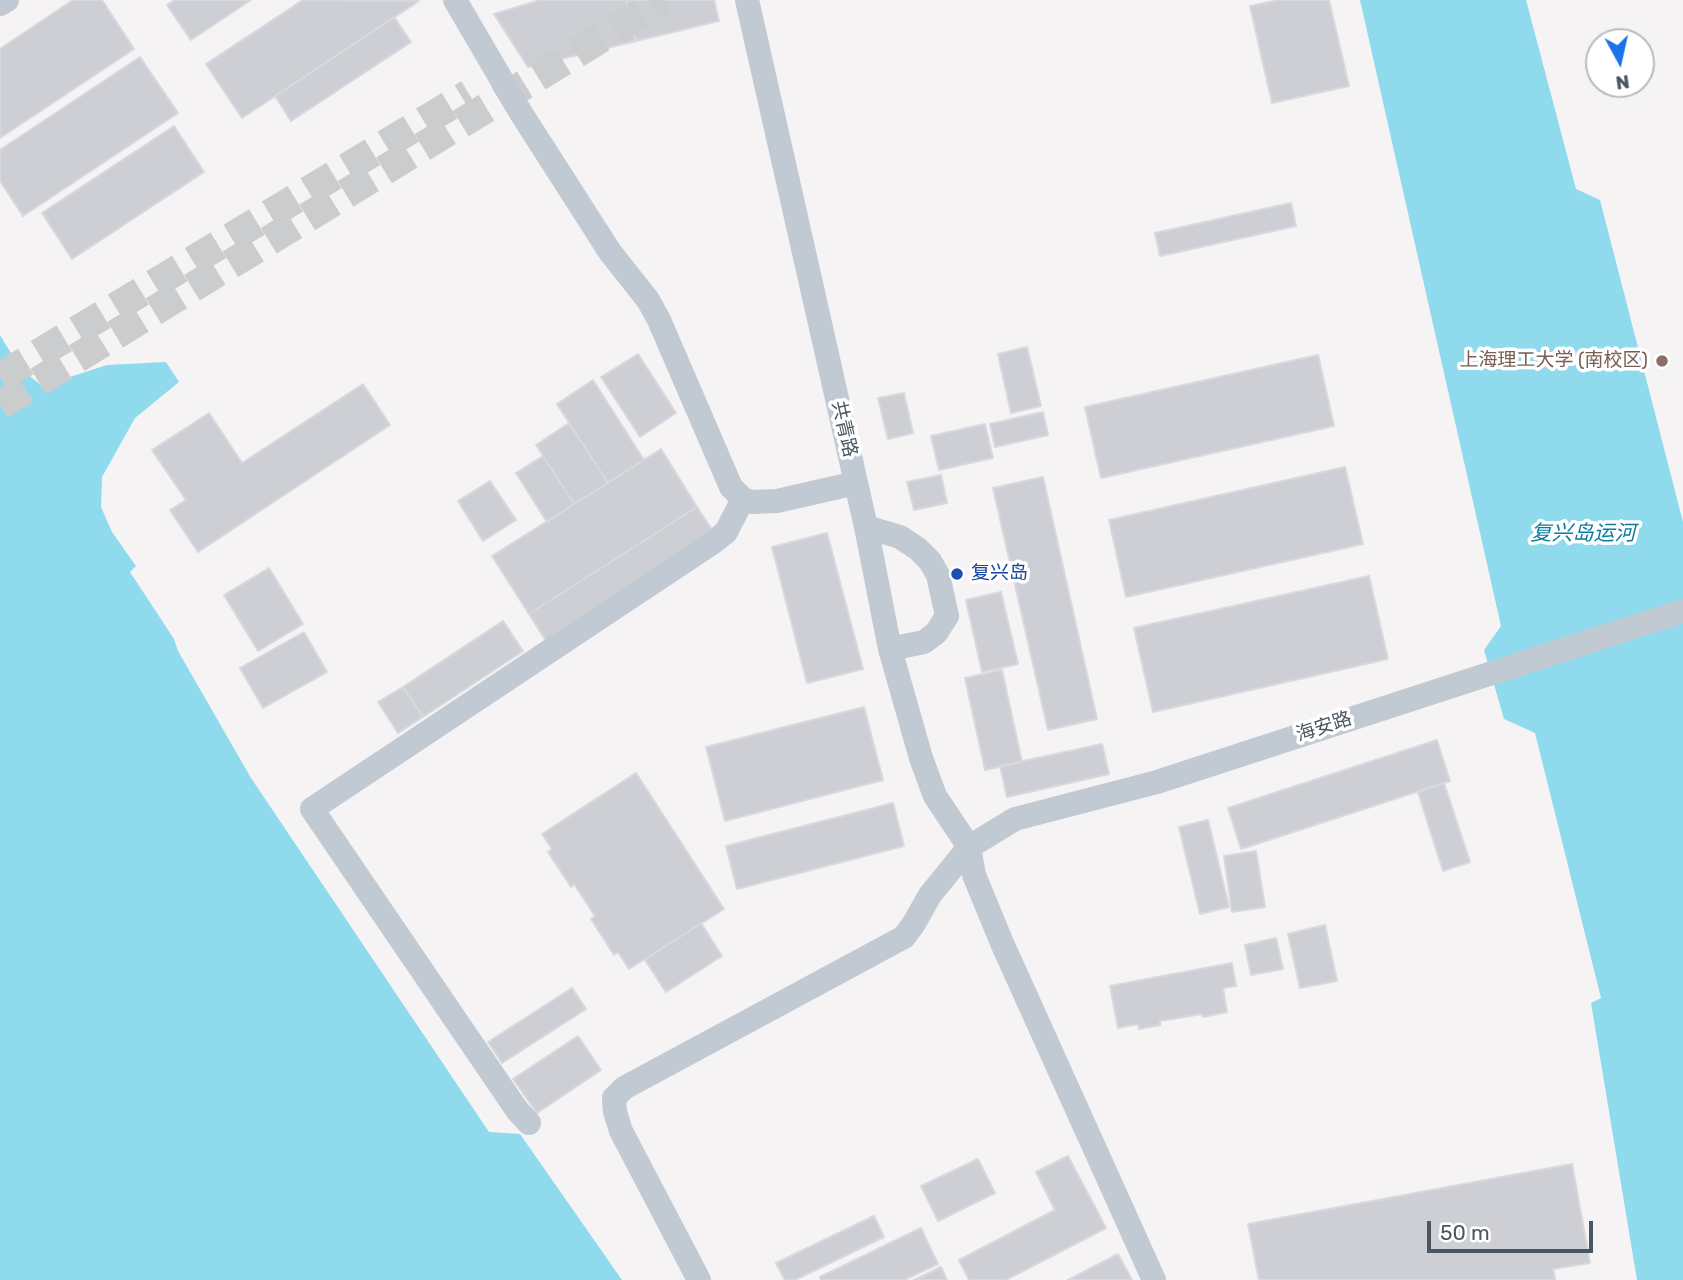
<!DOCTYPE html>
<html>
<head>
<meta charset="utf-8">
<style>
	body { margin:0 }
	#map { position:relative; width:1683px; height:1280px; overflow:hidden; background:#f5f3f3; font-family:Rubik,sans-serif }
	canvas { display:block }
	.north { position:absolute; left:1585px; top:28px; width:70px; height:70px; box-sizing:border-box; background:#fff; border:2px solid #b7bbc0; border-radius:50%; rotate:172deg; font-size:19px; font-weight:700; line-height:28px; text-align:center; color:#4a5661 }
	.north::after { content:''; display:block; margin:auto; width:24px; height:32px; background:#1a73e8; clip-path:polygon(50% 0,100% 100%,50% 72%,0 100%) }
	.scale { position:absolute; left:1427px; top:1221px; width:166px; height:32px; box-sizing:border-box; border:4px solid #4a5661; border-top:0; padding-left:9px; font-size:21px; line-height:24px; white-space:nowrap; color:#4a5661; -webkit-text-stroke:5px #fff; paint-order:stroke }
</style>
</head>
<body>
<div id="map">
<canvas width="1683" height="1280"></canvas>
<div class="north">N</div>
<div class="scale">50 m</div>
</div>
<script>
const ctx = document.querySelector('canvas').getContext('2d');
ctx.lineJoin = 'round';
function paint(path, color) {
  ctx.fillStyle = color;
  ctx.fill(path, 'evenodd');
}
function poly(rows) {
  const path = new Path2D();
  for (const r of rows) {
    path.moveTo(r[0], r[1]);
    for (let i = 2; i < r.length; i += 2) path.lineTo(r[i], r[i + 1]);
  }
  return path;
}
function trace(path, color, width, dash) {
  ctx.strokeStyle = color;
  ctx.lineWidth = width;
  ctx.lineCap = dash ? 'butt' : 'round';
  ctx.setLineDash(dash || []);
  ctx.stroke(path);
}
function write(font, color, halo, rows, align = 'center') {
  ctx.font = font + ' Rubik,"Noto Sans SC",sans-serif';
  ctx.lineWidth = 7;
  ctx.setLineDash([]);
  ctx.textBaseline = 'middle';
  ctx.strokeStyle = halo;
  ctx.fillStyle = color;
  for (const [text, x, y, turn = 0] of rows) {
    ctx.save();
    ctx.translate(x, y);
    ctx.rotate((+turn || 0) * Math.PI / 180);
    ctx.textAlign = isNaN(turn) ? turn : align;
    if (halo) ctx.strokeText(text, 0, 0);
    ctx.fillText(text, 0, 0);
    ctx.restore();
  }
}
const water = poly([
	[1360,0,1526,0,1576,189,1600,200,1683,522,1683,1280,1637,1280,1591,1003,1601,998,1535,733,1504,719,1484,650,1501,626],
	[0,335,20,368,42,386,107,365,166,362,179,382,135,418,102,477,101,507,112,532,136,566,130,572,174,639,178,651,251,778,489,1132,520,1134,622,1280,0,1280]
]);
const building = poly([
	[73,0,102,0,134,49,0,138,0,49,73,0],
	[175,0,251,0,191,40,167,5,175,0],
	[303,0,419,1,242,118,206,64,303,0],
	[540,0,626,0,636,41,528,67,494,14,540,0],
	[626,0,714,0,719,21,636,41,626,0],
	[1279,0,1329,0,1349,86,1272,103,1250,6,1279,0],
	[394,17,411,42,291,121,275,96,394,17],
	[140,57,178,113,23,216,0,181,0,150,140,57],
	[174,126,204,172,72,259,42,213,174,126],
	[1291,203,1296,226,1160,256,1155,233,1291,203],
	[1027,347,1041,406,1011,413,998,354,1027,347],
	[638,354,676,413,640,437,601,377,638,354],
	[1318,355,1334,426,1101,478,1085,407,1318,355],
	[593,380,644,460,608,483,557,404,593,380],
	[363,384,390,425,198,552,170,510,186,500,152,450,209,413,242,463,363,384],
	[904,393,913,433,888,439,878,398,904,393],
	[1043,412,1048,435,995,447,990,424,1043,412],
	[569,423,608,483,574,504,536,445,569,423],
	[985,424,993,458,939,470,931,436,985,424],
	[661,449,697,507,529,614,492,556,661,449],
	[543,456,574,504,547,522,516,473,543,456],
	[1345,467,1363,544,1126,597,1109,520,1345,467],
	[941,475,947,503,914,510,907,482,941,475],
	[1043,477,1097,719,1048,730,993,488,1043,477],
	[490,481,516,520,483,541,458,501,490,481],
	[697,507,717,537,548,644,529,614,697,507],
	[827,533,863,669,807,683,772,547,827,533],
	[269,568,303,624,258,651,224,595,269,568],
	[1369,576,1388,659,1153,712,1134,628,1369,576],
	[1001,592,1018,664,982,672,966,600,1001,592],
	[503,621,523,651,423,717,403,687,503,621],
	[304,632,327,672,263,708,240,668,304,632],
	[1002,670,1022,762,985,770,965,678,1002,670],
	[403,687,423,717,398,733,378,702,403,687],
	[864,707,883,780,725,821,706,747,864,707],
	[1437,740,1450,781,1241,849,1228,808,1437,740],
	[1102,744,1109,774,1007,797,1000,766,1102,744],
	[636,773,724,909,629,969,618,952,614,955,591,919,595,916,574,884,571,887,548,852,552,849,542,834,636,773],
	[1444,783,1470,862,1443,871,1418,792,1444,783],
	[893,803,904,846,737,889,726,846,893,803],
	[1208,820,1229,907,1200,914,1179,827,1208,820],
	[1256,851,1265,907,1232,912,1224,856,1256,851],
	[701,923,722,956,666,992,645,960,701,923],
	[1325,925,1337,981,1300,988,1288,934,1325,925],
	[1276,938,1283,969,1251,975,1245,945,1276,938],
	[1232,963,1236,986,1223,988,1227,1012,1203,1017,1202,1014,1160,1021,1160,1025,1139,1029,1138,1024,1118,1028,1110,986,1232,963],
	[572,988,586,1009,502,1063,488,1042,572,988],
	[578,1036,601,1070,537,1113,513,1079,578,1036],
	[1068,1156,1106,1228,1006,1280,969,1280,959,1260,1055,1210,1036,1172,1068,1156],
	[978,1159,995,1193,938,1221,921,1186,978,1159],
	[1572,1164,1590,1263,1553,1269,1555,1280,1259,1280,1248,1224,1572,1164],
	[874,1216,884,1237,795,1280,785,1280,776,1263,874,1216],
	[921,1228,938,1264,904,1280,821,1280,820,1277,921,1228],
	[1118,1254,1132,1280,1068,1280,1118,1254],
	[941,1267,947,1280,914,1280,941,1267]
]);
const majorTunnel = poly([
	[0,377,469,94],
	[0,405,663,0]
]);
const minor = poly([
	[455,0,521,113,610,252,648,300,659,320,731,487,743,499,751,502,777,501,856,483],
	[747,0,866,527,890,649,921,758,935,796,969,847,974,875,1002,943,1154,1280],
	[0,4,7,0],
	[866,527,900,537,918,549,930,561,938,575,947,616,936,633,924,642,890,649],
	[529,1123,517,1110,312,809,712,543,726,532,743,499],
	[699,1280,621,1131,615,1112,614,1098,624,1088,904,937,913,925,930,895,969,847,1015,819,1157,782,1683,611]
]);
const markers = [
	[1662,361,7,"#8d6e63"],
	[957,574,7,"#1a4fb4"]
];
const educationNames = [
	["上海理工大学 (南校区)",1648,361]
];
const streetNames = [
	["共青路",844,429,77],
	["海安路",1324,727,-18]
];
const transitNames = [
	["复兴岛",971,574]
];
const waterNames = [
	["复兴岛运河",1583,534]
];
paint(water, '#90daee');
paint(building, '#cdcfd5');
trace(building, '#d7d9de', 2);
trace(majorTunnel, '#caccce', 30, [30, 15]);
trace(minor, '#c1cad2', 24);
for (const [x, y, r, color] of markers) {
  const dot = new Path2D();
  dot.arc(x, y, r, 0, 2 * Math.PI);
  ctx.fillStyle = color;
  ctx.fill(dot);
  trace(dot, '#fff', 2.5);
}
write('19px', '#785e54', '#fff', educationNames, 'right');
write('19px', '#4a5661', '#fff', streetNames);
write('19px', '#164399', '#fff', transitNames, 'left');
write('italic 21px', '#0c7c9b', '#fff', waterNames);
</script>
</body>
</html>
